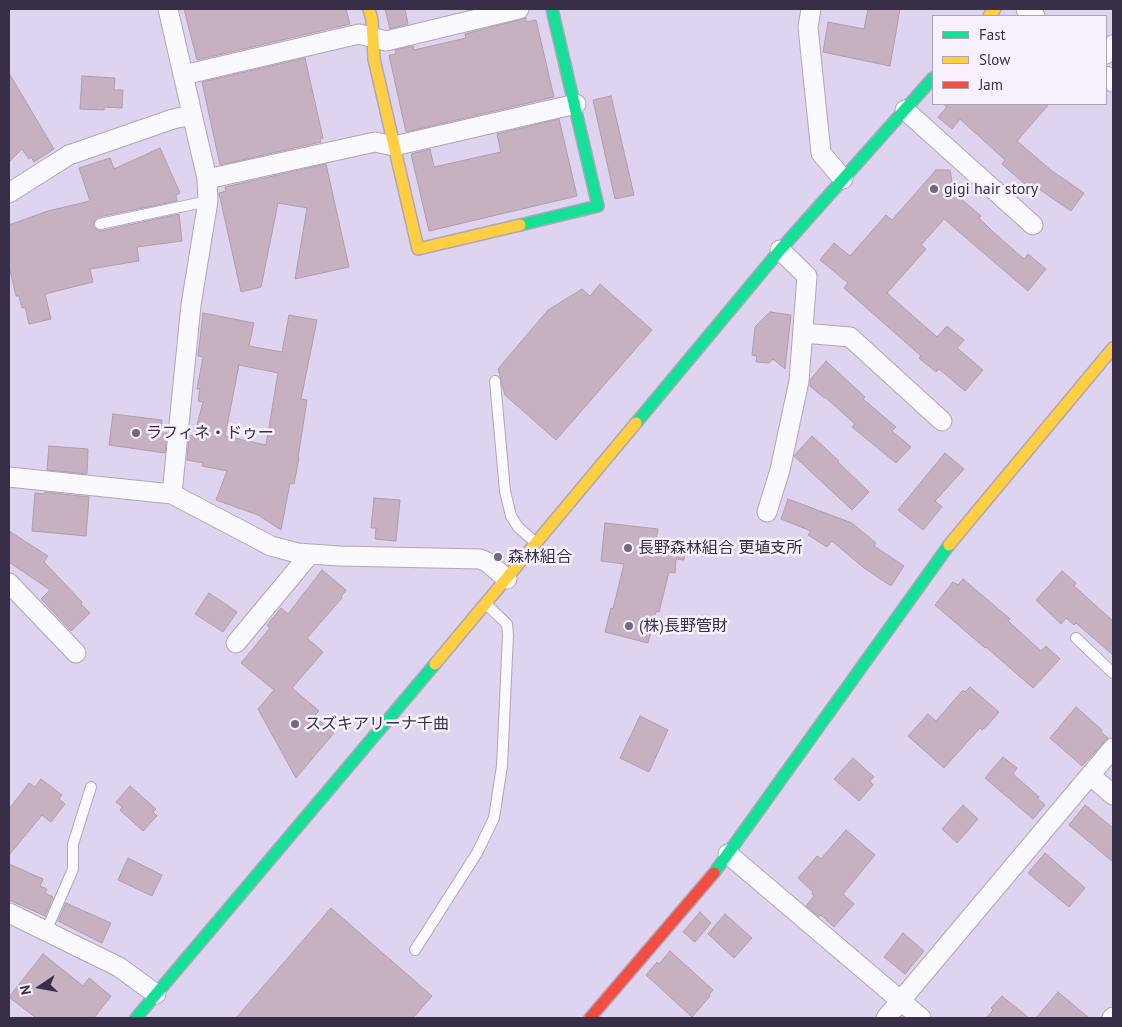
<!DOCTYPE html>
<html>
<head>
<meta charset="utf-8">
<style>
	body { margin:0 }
	#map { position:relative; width:1122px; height:1027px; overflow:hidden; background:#dfd4ef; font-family:"PT Sans",sans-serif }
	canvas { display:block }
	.frame { position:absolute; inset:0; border:10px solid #392e47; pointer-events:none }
	.legend { position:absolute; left:932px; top:15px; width:175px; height:90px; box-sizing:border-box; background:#f7f1fe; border:1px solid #aba3b5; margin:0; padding:6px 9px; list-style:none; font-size:15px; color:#392e47 }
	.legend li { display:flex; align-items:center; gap:10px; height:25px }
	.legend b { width:25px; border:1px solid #aba3b5 }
	.north { position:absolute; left:15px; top:962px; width:50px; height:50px; -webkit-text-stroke:4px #f7f1fe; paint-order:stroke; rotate:258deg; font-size:14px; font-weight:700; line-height:20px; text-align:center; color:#392e47 }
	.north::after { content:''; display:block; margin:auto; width:18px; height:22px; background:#392e47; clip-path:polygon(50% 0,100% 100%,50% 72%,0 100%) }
</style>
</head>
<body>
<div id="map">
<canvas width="1122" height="1027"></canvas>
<div class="frame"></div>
<ul class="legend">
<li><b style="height:6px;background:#16e098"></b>Fast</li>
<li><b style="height:6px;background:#ffcf43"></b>Slow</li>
<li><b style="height:6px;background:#f24e42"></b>Jam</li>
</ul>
<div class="north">N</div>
</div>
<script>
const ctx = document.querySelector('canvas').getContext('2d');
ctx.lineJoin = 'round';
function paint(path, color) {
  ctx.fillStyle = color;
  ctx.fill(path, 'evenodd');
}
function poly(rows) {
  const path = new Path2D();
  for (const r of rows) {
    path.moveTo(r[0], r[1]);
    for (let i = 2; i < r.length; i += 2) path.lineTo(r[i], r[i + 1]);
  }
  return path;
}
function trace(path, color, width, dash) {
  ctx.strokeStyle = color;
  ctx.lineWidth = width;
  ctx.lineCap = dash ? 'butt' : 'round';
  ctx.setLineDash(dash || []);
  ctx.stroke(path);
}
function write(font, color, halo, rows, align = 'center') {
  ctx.font = font + ' "PT Sans","Noto Sans JP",sans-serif';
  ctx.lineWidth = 5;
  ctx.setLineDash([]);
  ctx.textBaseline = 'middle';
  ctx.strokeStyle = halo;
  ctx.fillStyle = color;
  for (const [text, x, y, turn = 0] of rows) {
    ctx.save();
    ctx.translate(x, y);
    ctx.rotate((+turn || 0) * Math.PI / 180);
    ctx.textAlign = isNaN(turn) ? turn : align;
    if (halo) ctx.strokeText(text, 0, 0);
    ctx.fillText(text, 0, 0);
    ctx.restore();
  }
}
const building = poly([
	[184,9,346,9,350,24,197,60,184,9],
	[385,9,405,9,408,24,390,29,385,9],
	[868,9,900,9,890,66,823,52,828,22,864,29,868,9],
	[526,18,526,22,536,20,554,97,406,132,389,55,396,54,395,50,413,46,414,50,466,38,465,34,526,18],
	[305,58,323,138,320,139,321,142,220,165,202,82,305,58],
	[9,73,54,149,34,162,31,157,29,159,22,149,9,162,9,73],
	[82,76,115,78,114,90,123,90,122,108,104,107,104,110,80,109,82,76],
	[611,96,634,195,615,199,593,100,611,96],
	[943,104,1049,104,1017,141,1052,171,1084,193,1071,211,1030,183,1027,186,1002,164,1005,160,960,119,952,129,938,117,947,107,943,104],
	[559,119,577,196,429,231,411,154,430,149,434,167,501,152,497,134,559,119],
	[160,148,180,193,176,195,177,201,99,217,94,221,93,226,97,230,101,231,179,214,182,241,137,247,139,261,90,269,93,282,45,294,51,319,29,324,25,307,22,308,19,296,16,296,9,266,9,225,48,211,90,201,79,168,110,158,114,169,160,148],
	[326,164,349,267,295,279,307,208,278,203,261,287,241,292,219,193,226,191,225,187,326,164],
	[936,170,950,170,952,181,947,187,981,216,979,218,992,231,1024,259,1028,254,1046,269,1028,291,944,219,921,245,926,249,887,293,937,337,947,326,964,340,957,348,983,370,965,391,939,369,936,372,919,358,921,356,844,288,848,283,820,260,834,243,850,256,886,215,892,220,936,170],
	[600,284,652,330,556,440,505,395,498,369,548,310,582,289,590,296,600,284],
	[770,312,791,315,785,369,773,359,769,363,756,362,757,356,752,355,755,327,770,312],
	[203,313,254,323,249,346,282,352,289,315,317,320,301,399,307,400,298,458,299,458,294,484,290,483,281,530,258,515,216,500,227,471,202,466,203,463,187,460,189,435,194,436,203,402,198,401,200,389,197,389,203,357,198,356,203,313],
	[239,365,278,373,266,445,225,436,239,365],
	[826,361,865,397,863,399,896,427,892,431,911,447,896,463,852,427,855,424,825,397,824,398,810,386,810,380,826,361],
	[113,414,162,420,161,433,167,433,165,453,109,445,113,414],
	[812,436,839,461,838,462,869,492,852,510,794,456,812,436],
	[49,446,88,449,87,474,47,470,49,446],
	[945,453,964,469,935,501,942,507,923,530,898,510,945,453],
	[45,492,89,497,86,536,32,531,35,493,44,494,45,492],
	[374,498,400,500,396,541,375,539,376,528,371,528,374,498],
	[788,499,852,523,876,543,874,546,904,566,891,586,864,568,832,541,827,547,808,535,811,531,781,519,788,499],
	[605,523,658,529,656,540,686,543,684,560,676,559,675,573,669,572,659,612,656,611,648,643,605,632,611,608,613,609,624,564,601,561,605,523],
	[9,531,48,556,44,562,82,602,81,604,90,613,71,631,41,599,50,590,9,562,9,531],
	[322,570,346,590,341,597,342,598,307,638,323,652,292,688,319,711,314,716,334,733,296,778,258,709,274,690,241,663,270,628,267,625,281,608,288,614,322,570],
	[1062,571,1076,583,1074,586,1113,621,1113,655,1076,623,1074,625,1066,618,1061,624,1036,600,1062,571],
	[963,579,1010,619,1008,621,1041,651,1046,646,1060,659,1033,688,986,647,985,648,935,605,953,582,958,585,963,579],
	[209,593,237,612,223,632,195,614,209,593],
	[970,687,999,712,987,726,982,730,980,728,944,768,908,736,928,714,936,721,963,690,965,692,970,687],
	[1076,707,1102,730,1101,732,1108,738,1082,766,1050,738,1076,707],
	[640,716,668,730,649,772,620,758,640,716],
	[1003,757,1017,768,1013,774,1039,797,1037,798,1045,805,1033,819,985,778,1003,757],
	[853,758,874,777,870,781,873,785,859,801,834,779,853,758],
	[41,779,62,795,59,799,65,804,51,822,42,815,9,855,9,809,29,783,35,787,41,779],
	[130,786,156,809,153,812,157,816,143,831,120,810,122,807,116,802,130,786],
	[963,805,978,819,957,843,942,829,963,805],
	[1085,805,1113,828,1113,862,1069,825,1085,805],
	[846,830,875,855,843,894,854,904,834,927,821,915,819,917,806,906,814,896,812,894,813,892,798,878,817,856,821,859,846,830],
	[1045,853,1085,888,1069,907,1028,873,1045,853],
	[128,858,162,875,152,896,118,880,128,858],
	[9,864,43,879,40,886,47,889,45,893,53,897,45,916,9,900,9,864],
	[66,903,111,923,102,943,58,921,66,903],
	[331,908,432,996,413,1018,236,1018,331,908],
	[700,912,711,923,695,942,683,932,700,912],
	[725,914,752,938,734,958,708,934,725,914],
	[903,933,924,951,905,974,884,957,903,933],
	[670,951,713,990,709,995,710,996,692,1017,646,975,657,962,659,964,670,951],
	[43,954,83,986,89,978,111,996,94,1018,36,1018,9,997,43,954],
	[1058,992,1089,1018,1036,1018,1058,992],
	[1002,996,1029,1018,986,1018,993,1010,991,1008,1002,996]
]);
const lane = poly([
	[100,224,208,201],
	[495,381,505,491,511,516,518,527,536,543],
	[1076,638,1113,673],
	[45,931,50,922,73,869,73,844,91,787],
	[415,950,477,853,494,818,502,766,508,635,507,624,487,605]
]);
const street = poly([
	[168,9,207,179,208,201,191,305,172,494],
	[811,9,808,27,821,153,843,179],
	[1026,9,1035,16],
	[1106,54,1113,45],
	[183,75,359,34,386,41,519,9],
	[1106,76,1113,82],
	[905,110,1033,225],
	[207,179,375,142,394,146,576,104],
	[9,193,69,155,173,119,192,115],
	[803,333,850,337,942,421],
	[9,477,172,494,271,546,297,553,339,556,480,559,487,562,507,579],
	[767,512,780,470,799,381,807,276,780,250],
	[9,583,76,653],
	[236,643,310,554],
	[1091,776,1113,795],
	[728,854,921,1018],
	[9,913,119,967,156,994],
	[886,1018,1113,748],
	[1112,1018,1113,1017]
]);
const fast = poly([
	[520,225,598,206,552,9],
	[636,423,780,250,933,78],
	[714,873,949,545],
	[136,1018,435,664]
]);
const slow = poly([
	[369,9,372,20,374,59,418,249,520,225],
	[989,16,995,9],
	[949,545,1113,348],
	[435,664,636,423]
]);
const jam = poly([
	[590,1018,714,873]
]);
const markers = [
	[934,189,5,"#736882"],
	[136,433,5,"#736882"],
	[628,548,5,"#736882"],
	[498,557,5,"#736882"],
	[629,626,5,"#736882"],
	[295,724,5,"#736882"]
];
const poiNames = [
	["gigi hair story",944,189],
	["ラフィネ・ドゥー",146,433],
	["長野森林組合 更埴支所",638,548],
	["森林組合",508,557],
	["(株)長野管財",639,626],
	["スズキアリーナ千曲",305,724]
];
paint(building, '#c7b1c1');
trace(building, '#af9cac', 1);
trace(lane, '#afa5bc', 12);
trace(street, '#afa5bc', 21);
trace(fast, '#afa5bc', 14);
trace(slow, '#afa5bc', 14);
trace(jam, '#afa5bc', 14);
trace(lane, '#faf9fd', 10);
trace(street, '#faf9fd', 19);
trace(fast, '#16e098', 11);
trace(slow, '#ffcf43', 11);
trace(jam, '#f24e42', 11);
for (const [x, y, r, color] of markers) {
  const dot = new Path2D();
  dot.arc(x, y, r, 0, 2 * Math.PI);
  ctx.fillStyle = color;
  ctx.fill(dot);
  trace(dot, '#f7f1fe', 2);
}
write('16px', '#392e47', '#f7f1fe', poiNames, 'left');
</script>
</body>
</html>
